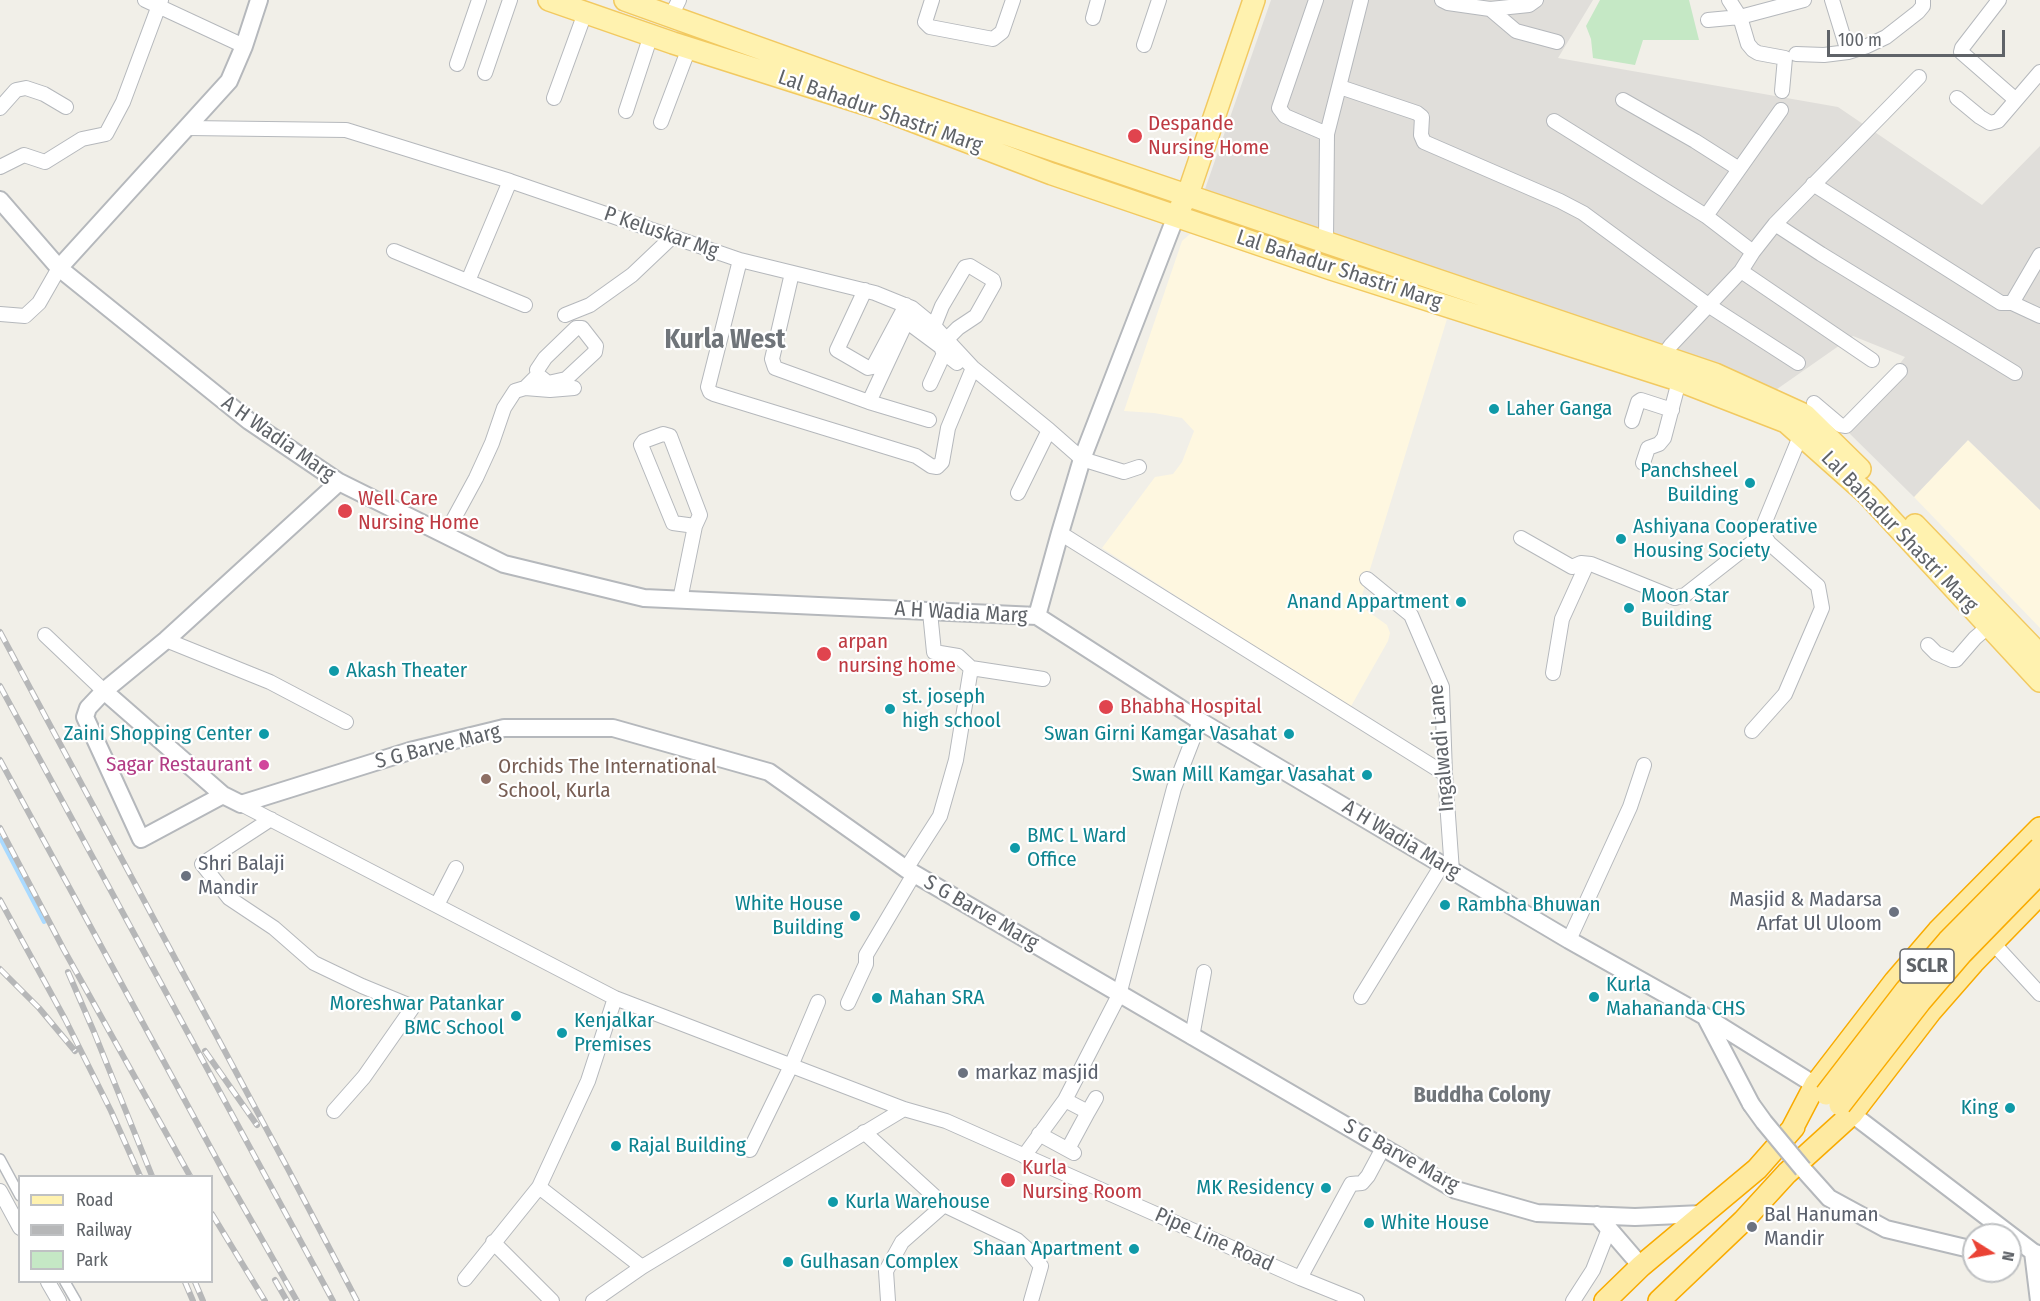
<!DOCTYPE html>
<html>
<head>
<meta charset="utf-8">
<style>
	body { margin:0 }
	#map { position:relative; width:2040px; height:1301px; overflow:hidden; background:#f1efe8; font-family:"Fira Sans Condensed",sans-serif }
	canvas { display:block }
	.legend { position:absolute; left:18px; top:1175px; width:195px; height:108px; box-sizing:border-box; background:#fff; border:2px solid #bfc1c3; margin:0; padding:8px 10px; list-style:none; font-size:18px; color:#5f6368 }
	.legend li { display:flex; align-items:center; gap:12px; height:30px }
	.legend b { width:30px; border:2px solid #bfc1c3 }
	.north { position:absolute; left:1962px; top:1223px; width:60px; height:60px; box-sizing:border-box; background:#fff; border:2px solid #bfc1c3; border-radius:50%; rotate:101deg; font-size:16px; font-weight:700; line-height:24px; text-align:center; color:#5f6368 }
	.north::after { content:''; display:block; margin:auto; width:21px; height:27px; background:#ea4335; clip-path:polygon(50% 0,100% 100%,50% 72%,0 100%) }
	.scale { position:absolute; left:1827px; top:30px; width:178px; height:27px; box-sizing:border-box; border:3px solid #5f6368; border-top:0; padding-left:8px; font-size:18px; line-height:21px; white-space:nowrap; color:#5f6368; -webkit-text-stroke:4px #fff; paint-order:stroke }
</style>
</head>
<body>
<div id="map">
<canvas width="2040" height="1301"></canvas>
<ul class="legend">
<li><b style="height:8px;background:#fff2af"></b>Road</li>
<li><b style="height:8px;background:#b6b7b8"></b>Railway</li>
<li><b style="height:16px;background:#c5e8c5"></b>Park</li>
</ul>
<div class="north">N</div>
<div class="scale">100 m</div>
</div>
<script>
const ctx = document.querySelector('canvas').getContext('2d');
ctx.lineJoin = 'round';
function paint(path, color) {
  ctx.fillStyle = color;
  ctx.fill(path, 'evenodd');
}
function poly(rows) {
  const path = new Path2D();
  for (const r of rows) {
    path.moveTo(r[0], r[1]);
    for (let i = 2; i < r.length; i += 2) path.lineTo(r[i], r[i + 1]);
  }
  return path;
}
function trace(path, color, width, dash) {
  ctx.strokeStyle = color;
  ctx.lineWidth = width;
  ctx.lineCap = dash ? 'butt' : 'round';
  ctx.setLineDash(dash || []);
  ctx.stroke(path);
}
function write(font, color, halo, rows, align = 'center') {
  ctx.font = font + ' "Fira Sans Condensed",sans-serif';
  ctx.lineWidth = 4.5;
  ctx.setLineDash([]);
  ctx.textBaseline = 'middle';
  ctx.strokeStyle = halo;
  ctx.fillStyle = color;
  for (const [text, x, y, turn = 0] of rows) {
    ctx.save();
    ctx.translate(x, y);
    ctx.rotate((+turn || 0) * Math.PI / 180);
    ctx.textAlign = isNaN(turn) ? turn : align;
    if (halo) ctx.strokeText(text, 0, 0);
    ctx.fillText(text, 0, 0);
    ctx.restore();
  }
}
const commercial = poly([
	[1198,233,1447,319,1359,605,1387,625,1390,633,1388,641,1350,708,1102,548,1155,477,1173,474,1182,462,1194,431,1182,418,1154,413,1124,411,1182,241,1190,234],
	[1968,440,2040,510,2040,628,1914,497]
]);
const industrial = poly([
	[1271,0,1593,0,1558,58,1838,107,1982,205,2040,146,2040,510,1968,440,1914,497,1847,431,1905,357,1853,336,1770,394,1204,192]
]);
const green = poly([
	[1600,0,1689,0,1699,40,1643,40,1635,65,1593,58,1591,39,1586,26]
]);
const stream = poly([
	[0,838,44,922]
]);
const pedestrian = poly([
	[0,1159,20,1196],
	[65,1282,76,1301]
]);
const minor = poly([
	[145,0,244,46],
	[932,0,925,22,930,27,993,39,1002,32,1013,0],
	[1316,0,1279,108,1285,116,1327,134],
	[1442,0,1448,3,1490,9,1516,31,1557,42],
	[1729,0,1740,17,1748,44,1753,50,1758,53,1785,58,1782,91],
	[1832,0,1848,52],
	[1999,0,1962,48,1961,52,2016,100],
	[1490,9,1529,5,1536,0],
	[671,16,679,0],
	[1093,18,1098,0],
	[1708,20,1740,17,1804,0],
	[1144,45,1159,0],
	[1796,54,1824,55,1848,52,1867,46,1886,37,1918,12,1923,6,1923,0],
	[457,64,479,0],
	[485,73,510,0],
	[1340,87,1417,113,1422,117,1421,135,1424,142,1560,201,1583,213,1708,305,1798,363],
	[554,98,585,13],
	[1957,98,1980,117,1990,123,1998,121,2040,72],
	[1623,100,1695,141,1739,169],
	[0,108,16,90,26,88,44,94,66,107],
	[626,111,651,35],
	[1554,121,1706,216,1753,252],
	[661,122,689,48],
	[188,128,346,130,510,181,740,260,875,293,912,308,934,326,973,368,1049,430,1082,459,1124,472,1139,467],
	[0,167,24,155,45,162,82,139,106,134,123,102,161,0],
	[1813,184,2001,303,2012,303,2040,255],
	[1706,216,1781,110],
	[1775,224,1821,254,2015,373],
	[1326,240,1327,134,1361,0],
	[394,251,525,305],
	[740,260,708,387,710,392,714,394,916,456,931,466,937,467,942,462,948,428,973,368],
	[1741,271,1872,360],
	[792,273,772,359,775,368,869,402,929,420],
	[468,281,510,181],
	[865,290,837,350,868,368,873,367,906,305],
	[2012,303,2040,316],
	[0,314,25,316,39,303,59,268],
	[565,315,590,305,632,275,671,238],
	[906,321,941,347,943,352,957,363],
	[934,326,942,306,965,267,970,266,993,280,994,284,976,316,958,328,947,339],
	[1663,356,1671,345,1741,271,1753,252,1775,224,1919,77],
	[930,384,947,347],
	[525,388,538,375,537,370,545,358,576,328,582,328,596,346,595,352,566,379,548,383,538,375],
	[869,402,903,329],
	[1814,403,1840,425,1846,426,1900,371],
	[1632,421,1638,402,1641,400,1672,410],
	[1643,463,1648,448,1659,444,1664,438,1679,381],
	[1018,493,1049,430],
	[1060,533,1445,774],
	[445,535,476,478,492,443,504,408,515,391,525,388,550,390,574,388],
	[1521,538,1572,567,1581,563,1591,564,1675,598,1685,595,1763,534],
	[1367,579,1411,615,1442,687,1445,774,1452,871],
	[680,600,695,526,673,523,641,445,644,441,663,434,670,436,700,515,695,526],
	[45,635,104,691],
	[166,640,270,682,346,722],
	[1928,645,1936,653,1952,660,1956,660,1975,638,1989,626],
	[971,668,1043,679],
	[1553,673,1562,619,1587,564],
	[1752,731,1785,694,1822,608,1818,586,1769,543,1763,534,1764,524,1801,434],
	[241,804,615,998,904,1109,946,1121,1300,1278,1357,1301],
	[271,819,202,864,229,898,274,928,314,963,362,986,413,1007,364,1077,334,1111],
	[906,869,940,816,956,760,971,668,958,656,934,652,930,612],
	[437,905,456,868],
	[1569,940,1630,807,1644,765],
	[1993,943,2040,994],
	[1361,997,1442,865],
	[848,1003,866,964,866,955,914,874],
	[1192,1037,1204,972],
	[1065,1100,1088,1112,1068,1149],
	[1088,1112,1096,1098],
	[864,1132,944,1205,1017,1240,1027,1249,1041,1266,1031,1301],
	[1039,1134,1074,1153],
	[750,1150,791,1066,818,1002],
	[1024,1156,1065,1100,1119,995,1174,788,1200,721],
	[539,1187,642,1267],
	[0,1191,20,1228],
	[493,1242,552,1301],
	[1300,1278,1351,1184,1362,1183,1368,1176,1383,1148],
	[465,1279,539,1187,588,1081,615,998],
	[48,1282,59,1301],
	[593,1301,642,1267,904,1109],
	[888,1301,886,1271,902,1242,944,1205],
	[1573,1301,1593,1270,1609,1229]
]);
const tertiary = poly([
	[0,200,59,268,249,421,339,482,504,564,644,598,1037,616,1200,721,1569,940,1706,1017,1815,1085],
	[59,268,229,81,244,46,259,0],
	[339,482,166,640,104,691,223,795,241,804,410,751,504,728,613,728,769,772,906,869,1456,1190,1537,1213,1635,1217,1702,1214],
	[1037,616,1060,533,1082,459,1176,216],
	[104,691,88,708,85,717,141,839,223,795],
	[1706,1018,1751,1104],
	[1852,1114,2033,1252,2040,1255],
	[1803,1169,1829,1198,1886,1229,1974,1250],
	[1597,1215,1641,1266],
	[2033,1252,2039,1301]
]);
const primary = poly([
	[549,0,673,43,881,109,1052,174,1331,269,1675,379,1786,422,1867,494,2040,681],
	[625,0,885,93,1715,374,1805,415,1860,469],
	[1181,206,1188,194,1254,0],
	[1915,525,2040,655]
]);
const trunk = poly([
	[1792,1129,1815,1085,1895,981,1938,931,2040,828],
	[1605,1301,1641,1266,1757,1169,1794,1127],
	[1659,1301,1743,1221,1787,1173,1852,1114,1931,1011,1973,963,2040,894]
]);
const rail = poly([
	[0,632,288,1169,357,1301],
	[0,686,333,1301],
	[0,760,227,1178,297,1301],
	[0,828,64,950,190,1176],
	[0,900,65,1019,111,1111,140,1176],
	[0,969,39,1008,75,1051],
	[68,972,94,1032,152,1176],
	[205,1051,257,1125],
	[212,1214,265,1301],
	[275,1280,287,1301],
	[185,1282,193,1301],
	[195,1282,203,1301]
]);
const tertiaryBridge = poly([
	[1751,1104,1764,1122,1803,1169]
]);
const trunkBridge = poly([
	[1826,1094,1906,990,1948,941,2040,848],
	[1840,1105,1920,1002,1962,953,2040,873]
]);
const markers = [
	[1135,136,8,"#e0444e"],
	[1494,409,6,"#0f9aa8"],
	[1750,483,6,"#0f9aa8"],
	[345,511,8,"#e0444e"],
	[1621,539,6,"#0f9aa8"],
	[1461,602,6,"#0f9aa8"],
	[1629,608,6,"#0f9aa8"],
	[824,654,8,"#e0444e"],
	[334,671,6,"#0f9aa8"],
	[1106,707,8,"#e0444e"],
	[890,709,6,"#0f9aa8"],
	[264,734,6,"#0f9aa8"],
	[1289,734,6,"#0f9aa8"],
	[264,765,6,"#d1479c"],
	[1367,775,6,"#0f9aa8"],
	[486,779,6,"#8d6e63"],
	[1015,848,6,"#0f9aa8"],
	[186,876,6,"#6b7280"],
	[1445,905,6,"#0f9aa8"],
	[1894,912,6,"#6b7280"],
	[855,916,6,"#0f9aa8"],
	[1594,997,6,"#0f9aa8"],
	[877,998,6,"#0f9aa8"],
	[516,1016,6,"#0f9aa8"],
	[562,1033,6,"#0f9aa8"],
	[963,1073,6,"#6b7280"],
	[2010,1108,6,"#0f9aa8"],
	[616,1146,6,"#0f9aa8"],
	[1008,1180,8,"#e0444e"],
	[1326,1188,6,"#0f9aa8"],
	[833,1202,6,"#0f9aa8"],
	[1369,1223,6,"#0f9aa8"],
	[1752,1227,6,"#6b7280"],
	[1134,1249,6,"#0f9aa8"],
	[788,1262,6,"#0f9aa8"]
];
const shields = [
	[1927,966,54]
];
const shieldNames = [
	["SCLR",1927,966]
];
const streetNames = [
	["Lal Bahadur Shastri Marg",880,112,19],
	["P Keluskar Mg",661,233,19],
	["Lal Bahadur Shastri Marg",1339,270,18],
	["A H Wadia Marg",278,439,35],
	["Lal Bahadur Shastri Marg",1899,532,46],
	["A H Wadia Marg",961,613,3],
	["S G Barve Marg",438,747,-14],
	["Ingalwadi Lane",1442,748,-95],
	["A H Wadia Marg",1401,840,31],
	["S G Barve Marg",981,913,30],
	["S G Barve Marg",1401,1156,29],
	["Pipe Line Road",1214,1240,24]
];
const healthNames = [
	["Despande",1148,124],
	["Nursing Home",1148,148],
	["Well Care",358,499],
	["Nursing Home",358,523],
	["arpan",838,642],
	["nursing home",838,666],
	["Bhabha Hospital",1120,707],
	["Kurla",1022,1168],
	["Nursing Room",1022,1192]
];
const cultureNames = [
	["Laher Ganga",1506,409],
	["Panchsheel",1738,471,"right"],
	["Building",1738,495,"right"],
	["Ashiyana Cooperative",1633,527],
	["Housing Society",1633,551],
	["Moon Star",1641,596],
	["Building",1641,620],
	["Anand Appartment",1449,602,"right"],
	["Akash Theater",346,671],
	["st. joseph",902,697],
	["high school",902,721],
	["Zaini Shopping Center",252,734,"right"],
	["Swan Girni Kamgar Vasahat",1277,734,"right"],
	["Swan Mill Kamgar Vasahat",1355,775,"right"],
	["BMC L Ward",1027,836],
	["Office",1027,860],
	["White House",843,904,"right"],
	["Building",843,928,"right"],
	["Rambha Bhuwan",1457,905],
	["Kurla",1606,985],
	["Mahananda CHS",1606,1009],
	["Mahan SRA",889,998],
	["Moreshwar Patankar",504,1004,"right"],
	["BMC School",504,1028,"right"],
	["Kenjalkar",574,1021],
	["Premises",574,1045],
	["King",1998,1108,"right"],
	["Rajal Building",628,1146],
	["MK Residency",1314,1188,"right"],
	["Kurla Warehouse",845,1202],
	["White House",1381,1223],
	["Shaan Apartment",1122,1249,"right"],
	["Gulhasan Complex",800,1262]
];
const hotelNames = [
	["Sagar Restaurant",252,765]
];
const educationNames = [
	["Orchids The International",498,767],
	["School, Kurla",498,791]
];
const worshipNames = [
	["Shri Balaji",198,864],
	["Mandir",198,888],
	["Masjid & Madarsa",1882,900,"right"],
	["Arfat Ul Uloom",1882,924,"right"],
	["markaz masjid",975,1073],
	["Bal Hanuman",1764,1215],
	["Mandir",1764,1239]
];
const neighbourhoodNames = [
	["Buddha Colony",1482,1096]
];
const districtNames = [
	["Kurla West",725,340]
];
paint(commercial, '#fef7e0');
paint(industrial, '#e0deda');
paint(green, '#c5e8c5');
trace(stream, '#aadaff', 4);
trace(pedestrian, '#b5b8bc', 12);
trace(minor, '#b5b8bc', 16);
trace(tertiary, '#b5b8bc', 20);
trace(primary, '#f2c960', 24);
trace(trunk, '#f9ab00', 24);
trace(pedestrian, '#fff', 9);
trace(minor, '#fff', 14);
trace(tertiary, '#fff', 16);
trace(primary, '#fff2af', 21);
trace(trunk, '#feeaa1', 21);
trace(rail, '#b6b7b8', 6);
trace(rail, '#fff', 4, [11]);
trace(tertiaryBridge, '#b5b8bc', 20, []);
trace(trunkBridge, '#f9ab00', 24, []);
trace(tertiaryBridge, '#fff', 16);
trace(trunkBridge, '#feeaa1', 21);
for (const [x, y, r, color] of markers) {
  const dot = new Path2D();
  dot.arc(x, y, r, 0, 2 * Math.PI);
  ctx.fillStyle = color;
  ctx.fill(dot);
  trace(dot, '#fff', 2);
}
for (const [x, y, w] of shields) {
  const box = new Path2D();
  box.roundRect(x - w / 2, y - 17, w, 34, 4.5);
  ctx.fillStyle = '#fff';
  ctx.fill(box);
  trace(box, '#5f6368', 1.5);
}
write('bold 20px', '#5f6368', null, shieldNames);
write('21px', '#5f6368', '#fff', streetNames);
write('21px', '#be3a42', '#fff', healthNames, 'left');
write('21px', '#0d838f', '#fff', cultureNames, 'left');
write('21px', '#b23c85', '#fff', hotelNames, 'right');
write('21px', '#785e54', '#fff', educationNames, 'left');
write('21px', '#5b616d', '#fff', worshipNames, 'left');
write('bold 22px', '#70757a', '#fff', neighbourhoodNames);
write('bold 27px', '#70757a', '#fff', districtNames);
</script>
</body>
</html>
